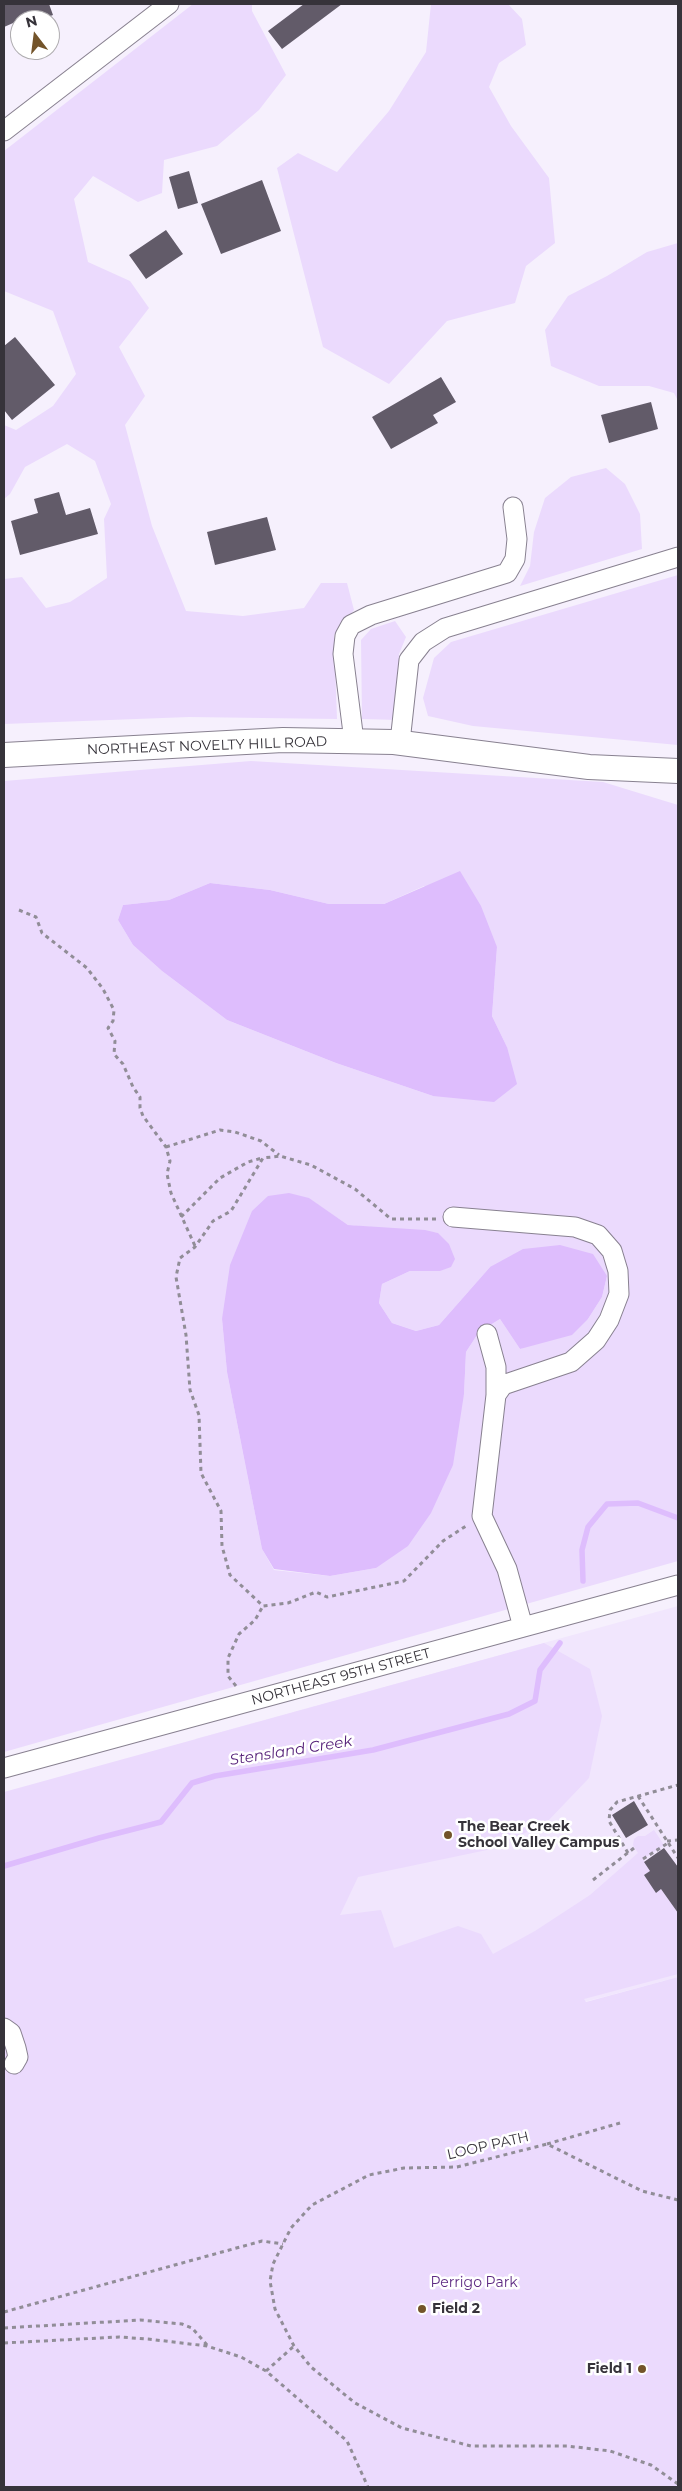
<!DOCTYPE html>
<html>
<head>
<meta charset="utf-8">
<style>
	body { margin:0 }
	#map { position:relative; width:682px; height:2491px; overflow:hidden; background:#f6f0fd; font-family:Montserrat,sans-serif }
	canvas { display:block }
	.frame { position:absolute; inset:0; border:5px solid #36333a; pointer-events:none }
	.north { position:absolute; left:10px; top:10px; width:50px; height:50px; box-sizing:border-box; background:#fff; border:1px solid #afadb0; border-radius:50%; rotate:345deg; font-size:14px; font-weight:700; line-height:20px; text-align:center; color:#36333a }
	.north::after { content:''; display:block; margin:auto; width:18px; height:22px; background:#73542a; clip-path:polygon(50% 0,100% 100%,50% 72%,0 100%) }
</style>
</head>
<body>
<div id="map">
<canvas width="682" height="2491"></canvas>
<div class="frame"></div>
<div class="north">N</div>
</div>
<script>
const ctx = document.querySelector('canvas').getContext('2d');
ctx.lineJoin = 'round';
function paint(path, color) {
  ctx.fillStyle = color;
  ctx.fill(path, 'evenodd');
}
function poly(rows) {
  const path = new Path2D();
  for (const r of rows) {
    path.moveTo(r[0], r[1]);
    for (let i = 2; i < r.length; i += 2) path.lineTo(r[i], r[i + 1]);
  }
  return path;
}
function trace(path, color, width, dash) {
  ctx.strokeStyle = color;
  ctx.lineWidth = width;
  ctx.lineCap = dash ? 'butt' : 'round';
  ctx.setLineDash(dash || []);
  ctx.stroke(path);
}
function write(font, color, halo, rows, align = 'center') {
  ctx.font = font + ' Montserrat,sans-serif';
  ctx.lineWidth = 5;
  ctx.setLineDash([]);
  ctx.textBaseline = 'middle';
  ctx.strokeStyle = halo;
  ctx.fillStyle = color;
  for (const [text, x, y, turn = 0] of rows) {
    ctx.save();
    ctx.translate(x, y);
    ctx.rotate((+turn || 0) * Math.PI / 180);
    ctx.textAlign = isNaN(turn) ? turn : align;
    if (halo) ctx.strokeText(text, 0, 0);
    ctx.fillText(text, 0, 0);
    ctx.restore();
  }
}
const built = poly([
	[678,1606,678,1977,275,2085,195,1739]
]);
const green = poly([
	[193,4,252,4,252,11,286,75,259,110,217,146,164,160,162,193,138,202,93,176,74,199,88,262,130,281,149,308,119,347,145,396,125,425,152,526,186,611,243,616,304,608,321,583,347,583,354,610,334,635,337,719,189,717,4,724,4,579,22,577,46,608,70,602,107,578,104,519,111,504,95,461,67,444,25,467,10,494,4,499,4,425,16,430,53,406,76,374,53,311,4,291,4,151],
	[431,4,508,4,522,19,526,45,499,63,489,87,511,126,549,178,555,243,526,266,515,303,447,321,389,384,323,347,277,168,298,153,337,172,389,111,426,52],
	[678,243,678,401,674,393,649,386,599,386,551,366,545,330,568,296,607,276,647,252],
	[606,468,625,484,640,514,642,549,520,586,530,566,534,532,545,498,571,477],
	[678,575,678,745,473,726,428,716,423,698,434,658,451,642],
	[395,621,406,637,399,654,398,720,362,719,361,640,371,629],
	[251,761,603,782,678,805,678,1561,4,1752,4,781],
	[210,883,270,890,329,904,384,904,424,886,497,947,492,1016,507,1047,433,1096,336,1063,227,1020,162,971,133,945,118,920,123,905,169,900],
	[308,1198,348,1225,438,1233,440,1271,410,1271,382,1284,379,1303,392,1323,416,1331,439,1325,490,1267,607,1276,602,1297,588,1319,520,1349,500,1319,479,1332,466,1352,464,1394,376,1568,330,1576,274,1570,262,1549,227,1372,222,1319],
	[544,1643,590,1669,602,1716,589,1778,545,1824,487,1850,358,1877,340,1915,381,1910,394,1948,458,1926,481,1934,493,1954,535,1931,590,1895,638,1853,633,1845,634,1839,638,1836,645,1836,654,1830,664,1845,643,1859,650,1871,644,1875,656,1893,661,1889,678,1913,678,1974,584,1999,586,2002,678,1977,678,2487,4,2487,4,1792]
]);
const water = poly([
	[460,871,481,906,497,947,492,1016,507,1047,517,1084,494,1102,433,1096,336,1063,227,1020,162,971,133,945,118,920,123,905,169,900,210,883,270,890,329,904,384,904],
	[289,1193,309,1198,348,1225,425,1230,438,1233,449,1244,455,1259,451,1267,440,1271,410,1271,382,1284,379,1303,392,1323,416,1331,439,1325,490,1267,523,1249,560,1245,593,1254,607,1276,602,1297,588,1319,572,1335,520,1349,500,1319,479,1332,466,1352,464,1394,453,1465,431,1513,408,1546,376,1568,330,1576,274,1569,262,1549,227,1372,222,1319,230,1265,252,1211,268,1196]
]);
const stream = poly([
	[583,1581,582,1550,588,1527,607,1504,638,1503,678,1518],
	[4,1866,99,1838,161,1822,192,1783,215,1776,373,1750,509,1714,535,1701,540,1670,560,1643]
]);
const building = poly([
	[4,4,49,4,53,15,40,20,20,20,4,27],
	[304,4,342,4,282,49,268,31],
	[189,171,198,203,178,209,169,177],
	[262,180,281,231,221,254,201,204],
	[166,230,183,254,146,279,129,255],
	[15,337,55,385,12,420,4,410,4,346],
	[441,377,456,402,433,415,438,423,391,449,372,417],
	[651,402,658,429,609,443,601,415],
	[59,492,66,515,90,508,98,534,20,555,11,521,38,513,34,499],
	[267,517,276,550,215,565,207,532],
	[634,1801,648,1825,626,1838,612,1815],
	[664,1848,678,1867,678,1913,661,1889,656,1893,644,1875,650,1871,644,1862]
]);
const path = poly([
	[19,910,36,917,42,933,87,968,103,989,114,1010,113,1021,108,1028,115,1041,114,1054,123,1064,133,1087,140,1097,140,1108,143,1116,166,1147,170,1161,167,1174,171,1193,195,1246],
	[166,1147,220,1130,235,1132,261,1141,279,1155],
	[181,1217,220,1178,248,1162,262,1158],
	[436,1219,391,1219,355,1189,311,1165,280,1156,263,1158,231,1211,213,1221,195,1247,180,1258,176,1277,186,1335,190,1390,199,1415,201,1473,221,1511,222,1546,230,1575,263,1606,288,1603,316,1592,327,1597,404,1581,443,1541,466,1526],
	[236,1686,228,1676,228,1658,239,1634,255,1620,263,1606],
	[638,1796,678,1858],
	[667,1841,678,1840],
	[628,1853,609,1821,610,1810,617,1802,678,1785],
	[643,1859,668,1843],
	[593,1880,634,1848],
	[547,2144,620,2123],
	[678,2200,642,2191,547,2144,457,2167,404,2168,369,2175,312,2205,291,2228,273,2264,270,2281,275,2309,294,2346,311,2367,355,2403,402,2428,471,2446,567,2446,610,2451,651,2465,678,2484],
	[4,2312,262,2241,283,2244],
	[4,2328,140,2320,182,2324,192,2328,207,2345],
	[4,2343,119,2337,148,2339,207,2346,241,2357,266,2371,347,2441,368,2487],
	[266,2371,294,2346]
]);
const minor = poly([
	[4,131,169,4],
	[354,741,343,654,345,636,351,625,371,615,507,573,515,559,517,539,513,507],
	[400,742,409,660,423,642,445,628,678,557],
	[453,1217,575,1227,598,1235,612,1251,618,1271,619,1294,609,1320,596,1340,571,1362,503,1385,496,1395],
	[487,1334,496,1367,496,1395,482,1516,507,1569,523,1627],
	[4,1768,678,1585],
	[4,2028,11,2033,16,2048,18,2057,14,2064]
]);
const major = poly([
	[4,755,283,740,394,742,589,767,678,771]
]);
const markers = [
	[448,1835,5,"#73542a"],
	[422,2309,5,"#73542a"],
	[642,2369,5,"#73542a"]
];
const streetNames = [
	["NORTHEAST NOVELTY HILL ROAD",207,746,-2],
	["NORTHEAST 95TH STREET",341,1677,-15],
	["LOOP PATH",488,2146,-13]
];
const poiNames = [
	["The Bear Creek",458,1827],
	["School Valley Campus",458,1843],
	["Field 2",432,2309],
	["Field 1",632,2369,"right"]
];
const parkNames = [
	["Perrigo Park",474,2283]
];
const waterNames = [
	["Stensland Creek",291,1751,-9]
];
paint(built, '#f1e6fd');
paint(green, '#ebdafd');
paint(water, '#debdfd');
trace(stream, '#debdfd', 5.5);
paint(building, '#625b69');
trace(minor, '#888190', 21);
trace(major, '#888190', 26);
trace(path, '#918d97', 3, [4, 4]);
trace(minor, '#fff', 19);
trace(major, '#fff', 24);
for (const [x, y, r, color] of markers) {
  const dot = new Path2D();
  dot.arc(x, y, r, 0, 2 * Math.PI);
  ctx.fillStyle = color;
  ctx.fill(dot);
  trace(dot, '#fff', 2);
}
write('14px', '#36333a', '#fff', streetNames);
write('bold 14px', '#36333a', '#fff', poiNames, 'left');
write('14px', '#5e2a83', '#fff', parkNames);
write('italic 15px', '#521c76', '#fff', waterNames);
</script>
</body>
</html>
